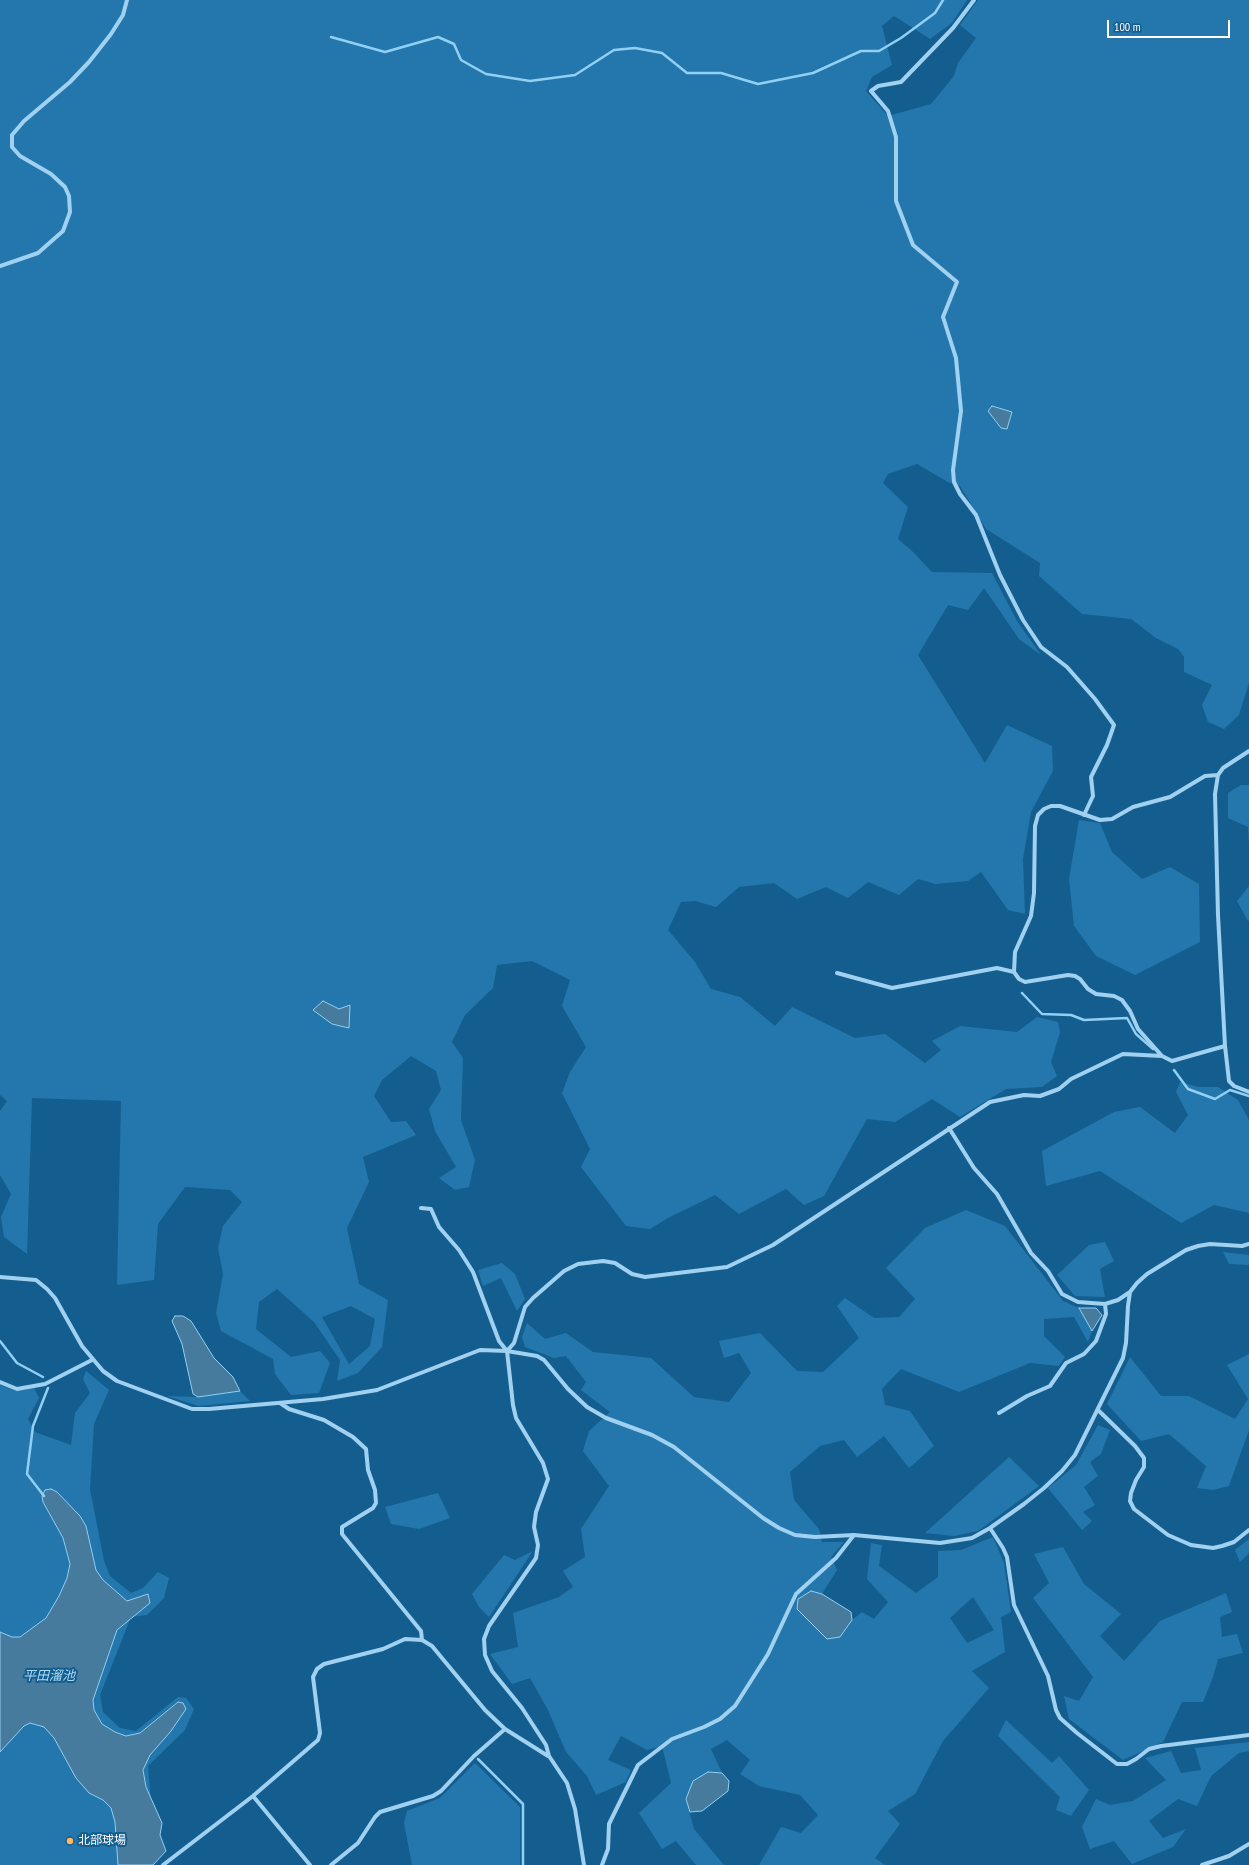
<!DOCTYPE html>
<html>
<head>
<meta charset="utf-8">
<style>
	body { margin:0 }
	#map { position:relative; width:1249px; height:1865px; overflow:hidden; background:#145e8f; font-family:"PT Sans Narrow",sans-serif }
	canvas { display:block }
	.scale { position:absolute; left:1107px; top:20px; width:123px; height:18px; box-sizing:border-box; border:2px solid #fff; border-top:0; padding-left:5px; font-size:12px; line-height:14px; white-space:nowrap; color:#fff; -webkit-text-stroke:3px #145e8f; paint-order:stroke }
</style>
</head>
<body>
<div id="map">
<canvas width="1249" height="1865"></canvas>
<div class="scale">100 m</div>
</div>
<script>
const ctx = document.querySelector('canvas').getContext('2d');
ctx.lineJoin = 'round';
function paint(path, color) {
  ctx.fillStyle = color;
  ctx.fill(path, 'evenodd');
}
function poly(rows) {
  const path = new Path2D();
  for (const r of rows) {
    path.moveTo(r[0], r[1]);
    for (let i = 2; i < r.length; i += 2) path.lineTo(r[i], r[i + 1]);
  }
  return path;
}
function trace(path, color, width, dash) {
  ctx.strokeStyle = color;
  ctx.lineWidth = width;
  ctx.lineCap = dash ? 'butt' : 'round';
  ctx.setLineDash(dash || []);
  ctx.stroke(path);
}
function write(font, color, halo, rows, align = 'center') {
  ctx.font = font + ' "PT Sans Narrow","Noto Sans JP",sans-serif';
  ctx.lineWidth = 4;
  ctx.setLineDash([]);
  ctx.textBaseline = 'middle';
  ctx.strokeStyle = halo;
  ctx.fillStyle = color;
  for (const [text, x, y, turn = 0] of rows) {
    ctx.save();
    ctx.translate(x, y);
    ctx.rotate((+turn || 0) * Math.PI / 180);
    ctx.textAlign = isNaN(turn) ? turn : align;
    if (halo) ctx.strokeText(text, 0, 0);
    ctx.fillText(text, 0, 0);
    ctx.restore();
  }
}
const green = poly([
	[0,0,967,0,952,23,930,39,894,16,882,26,892,65,872,77,866,91,888,116,931,104,954,76,958,63,976,38,960,25,978,0,1249,0,1249,683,1239,715,1224,729,1208,722,1202,705,1212,685,1184,672,1184,657,1178,649,1156,638,1131,619,1082,614,1039,576,1040,563,986,529,960,486,948,482,917,464,888,474,883,483,908,507,898,539,912,551,932,572,992,573,1017,621,1041,655,1019,639,984,588,968,610,948,605,918,655,985,763,1007,725,1052,746,1053,771,1031,812,1023,859,1025,914,1008,910,981,872,968,881,936,884,918,879,899,895,868,882,848,898,826,887,797,899,774,883,739,887,716,907,695,901,681,902,668,930,695,962,711,989,740,997,775,1026,792,1007,855,1038,885,1034,925,1063,941,1050,932,1041,960,1026,1017,1032,1037,1017,1058,1022,1060,1032,1051,1062,1057,1076,1042,1087,1006,1089,960,1117,932,1099,895,1122,867,1119,824,1196,804,1205,786,1189,739,1214,715,1195,668,1218,650,1229,626,1226,581,1167,590,1149,562,1093,570,1072,586,1047,562,1006,570,980,532,961,497,965,493,988,465,1015,452,1042,463,1058,461,1120,475,1160,469,1187,455,1190,439,1178,456,1167,435,1131,429,1109,441,1090,436,1071,411,1056,382,1080,374,1096,391,1122,406,1121,416,1135,363,1157,369,1182,347,1228,359,1284,388,1300,382,1347,358,1373,337,1381,340,1360,314,1322,277,1289,259,1302,256,1329,291,1357,320,1351,330,1363,319,1393,291,1395,275,1374,273,1359,221,1331,216,1313,223,1274,218,1248,223,1226,242,1202,230,1190,185,1187,158,1224,154,1280,117,1285,121,1101,32,1098,27,1254,4,1237,1,1217,11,1194,0,1175,0,1111,7,1101,0,1095],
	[351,1306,375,1319,370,1346,349,1364,322,1317],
	[1241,785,1249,785,1249,847,1248,827,1228,818,1228,793],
	[1079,820,1100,823,1112,852,1142,879,1170,867,1199,884,1200,942,1135,975,1096,956,1074,926,1069,879],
	[1249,886,1249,921,1248,921,1237,901],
	[1180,1082,1198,1087,1218,1087,1238,1100,1249,1120,1249,1213,1214,1205,1181,1223,1100,1171,1046,1186,1042,1151,1114,1112,1140,1107,1175,1133,1188,1115,1176,1092],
	[966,1210,1005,1226,1063,1301,1079,1308,1092,1331,1088,1342,1074,1317,1044,1319,1044,1336,1065,1357,1059,1366,1030,1363,959,1392,901,1369,882,1389,885,1405,910,1411,934,1446,909,1468,884,1436,857,1457,844,1440,820,1446,790,1472,794,1500,819,1529,822,1542,844,1542,831,1557,837,1570,822,1594,811,1591,840,1637,852,1620,862,1612,874,1619,888,1602,867,1579,871,1543,882,1545,879,1566,916,1593,938,1577,938,1551,961,1550,993,1537,1004,1563,1011,1612,1001,1617,1005,1652,972,1671,989,1688,943,1741,915,1794,888,1811,900,1824,875,1858,885,1865,759,1865,781,1827,801,1833,818,1815,800,1795,759,1786,740,1774,750,1760,727,1740,711,1749,722,1773,708,1772,686,1799,694,1829,724,1865,696,1865,676,1841,662,1849,639,1813,671,1783,662,1746,647,1750,621,1736,608,1760,631,1770,626,1782,596,1795,587,1776,566,1752,548,1710,530,1678,512,1684,490,1654,518,1647,513,1613,559,1597,573,1587,563,1571,585,1557,581,1529,609,1486,583,1451,589,1431,610,1412,581,1390,586,1382,566,1356,554,1358,525,1347,522,1337,527,1323,545,1339,566,1333,593,1352,651,1358,694,1397,729,1402,751,1373,739,1353,724,1358,719,1341,760,1333,797,1371,823,1372,859,1338,837,1306,845,1298,874,1318,899,1317,915,1299,886,1268,925,1228],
	[973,1597,994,1630,967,1643,950,1618],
	[1105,1242,1114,1261,1100,1269,1105,1297,1075,1296,1057,1275,1089,1245],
	[1223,1252,1249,1255,1249,1265,1229,1264],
	[502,1263,515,1274,525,1299,517,1311,501,1278,483,1286,478,1270],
	[1249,1354,1249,1430,1229,1486,1213,1490,1197,1488,1206,1466,1169,1434,1141,1441,1107,1404,1130,1357,1161,1396,1189,1396,1235,1419,1248,1399,1227,1365],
	[86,1371,109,1390,94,1424,90,1489,104,1561,110,1576,131,1593,143,1588,158,1572,169,1578,164,1598,147,1615,131,1617,100,1695,103,1712,120,1728,136,1731,178,1697,186,1698,194,1709,185,1730,148,1766,151,1801,146,1787,143,1770,149,1755,171,1731,177,1702,140,1733,126,1736,115,1732,102,1724,94,1710,93,1700,117,1630,131,1617,150,1602,148,1594,127,1601,103,1580,96,1570,86,1526,80,1516,42,1496,43,1502,63,1538,70,1564,67,1578,59,1596,46,1618,20,1637,12,1637,0,1632,0,1385,16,1391,34,1388,39,1398,28,1419,35,1432,71,1445,75,1413,90,1393,83,1379],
	[240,1391,250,1401,199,1406,167,1396,198,1397],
	[1098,1425,1110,1430,1101,1454,1090,1462,1098,1476,1084,1487,1095,1505,1083,1512,1092,1521,1082,1530,1048,1488,1076,1465],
	[1009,1457,1039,1486,978,1531,954,1536,925,1533],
	[438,1493,450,1518,419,1529,391,1524,385,1507],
	[1249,1539,1249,1553,1240,1562,1235,1550],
	[1063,1547,1084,1584,1121,1614,1100,1636,1124,1661,1160,1621,1226,1593,1232,1612,1220,1617,1222,1637,1237,1634,1243,1653,1218,1659,1213,1677,1203,1702,1182,1702,1163,1742,1123,1760,1069,1719,1064,1696,1079,1701,1093,1677,1033,1598,1049,1583,1034,1554],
	[533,1551,489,1617,479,1607,472,1594,504,1555,515,1560],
	[1006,1720,1052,1763,1059,1756,1089,1790,1071,1816,1056,1810,1060,1797,998,1736],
	[30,1723,44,1727,54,1738,89,1793,103,1800,111,1808,115,1822,118,1865,0,1865,0,1752,24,1726],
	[1249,1742,1249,1751,1239,1753,1211,1776,1197,1806,1178,1799,1149,1821,1163,1838,1186,1829,1173,1847,1132,1864,1114,1841,1090,1849,1082,1827,1096,1799,1110,1805,1133,1801,1166,1780,1145,1758,1171,1751,1181,1773,1201,1770,1195,1748],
	[475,1763,520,1807,520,1865,412,1865,404,1823,407,1811,440,1798]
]);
const water = poly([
	[992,406,1012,412,1007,429,1001,428,988,411,992,406],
	[323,1001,339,1009,350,1005,349,1028,332,1024,313,1010,323,1001],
	[1079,1308,1096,1308,1102,1315,1092,1331,1079,1308],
	[175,1316,183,1316,191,1321,214,1358,233,1377,240,1391,198,1397,193,1394,182,1344,172,1321,175,1316],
	[51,1489,57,1492,80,1516,86,1526,96,1570,103,1580,127,1601,148,1594,150,1603,117,1630,93,1700,94,1710,102,1724,115,1732,126,1736,140,1733,178,1702,183,1703,186,1709,171,1731,150,1755,143,1770,146,1787,162,1823,160,1835,166,1851,153,1865,118,1865,115,1822,111,1808,103,1800,89,1793,76,1778,54,1738,44,1727,30,1723,24,1726,0,1752,0,1632,12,1637,20,1637,46,1618,59,1596,67,1578,70,1564,63,1538,43,1502,42,1496,45,1490,51,1489],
	[811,1591,822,1594,851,1612,852,1620,840,1637,827,1639,797,1609,798,1599,811,1591],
	[708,1772,722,1773,729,1781,728,1791,702,1811,690,1812,686,1799,693,1781,708,1772]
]);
const stream = poly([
	[331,37,385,52,438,37,454,44,461,60,486,74,530,81,575,75,614,50,635,48,662,53,687,73,721,73,758,84,813,73,861,51,879,51,901,38,935,13,943,0],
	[1022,993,1042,1014,1071,1015,1084,1020,1127,1018,1136,1034,1153,1049],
	[1174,1070,1188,1089,1215,1099,1230,1090,1249,1096],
	[0,1341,17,1363,43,1377],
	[44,1496,27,1474,33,1426,48,1388],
	[478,1759,523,1804,523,1865]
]);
const minor = poly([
	[974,0,953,28,901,82,878,86,871,91,888,111,896,137,896,201,913,245,957,282,943,317,956,358,961,411,953,470,954,482,960,494,976,515,1000,575,1023,620,1041,647,1067,667,1095,699,1114,725,1107,745,1091,777,1093,796,1084,815],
	[0,266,38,253,63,231,70,212,69,196,65,187,51,174,20,156,12,147,12,135,24,121,70,82,89,62,111,34,123,15,127,0],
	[1249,751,1223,768,1218,775,1215,794,1218,915,1225,1046,1229,1081,1234,1086,1249,1092],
	[1218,775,1205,776,1170,797,1133,807,1112,819,1100,820,1060,806,1051,806,1044,809,1038,815,1035,826,1034,893,1031,916,1015,952,1014,972,1019,979,1025,982,1068,975,1075,976,1080,979,1088,989,1096,994,1114,996,1122,1000,1130,1011,1138,1029,1162,1056,1172,1061,1225,1046],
	[837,973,892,988,997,968,1014,972],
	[949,1128,974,1168,997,1194,1031,1253,1048,1271,1062,1294,1078,1302,1105,1304,1118,1300,1130,1292,1137,1283,1147,1274,1186,1250,1198,1246,1210,1244,1242,1246,1249,1244],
	[421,1208,431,1209,439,1227,459,1250,473,1272,499,1341,507,1351],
	[0,1277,36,1280,47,1289,55,1298,82,1346,103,1371,117,1381,192,1409,209,1409,323,1399,377,1390,480,1350,507,1351,537,1356,544,1360,568,1389,587,1407,606,1418,652,1435,674,1447,763,1518,779,1528,795,1535,815,1537,854,1535,940,1543,972,1538,990,1528,1024,1504,1044,1488,1062,1471,1075,1455,1123,1358,1126,1343,1128,1306,1130,1292],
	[0,1382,17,1389,45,1384,92,1360],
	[280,1403,289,1409,324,1420,353,1437,366,1449,368,1470,375,1490,376,1503,373,1508,342,1527,342,1534,421,1631,422,1640],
	[1098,1410,1135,1446,1144,1458,1144,1467,1136,1480,1131,1493,1130,1501,1134,1509,1168,1535,1191,1545,1213,1548,1222,1546,1234,1542,1249,1530],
	[999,1413,1027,1396,1050,1386,1066,1363,1084,1354,1096,1341,1106,1314,1105,1304],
	[990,1528,1003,1548,1007,1557,1014,1605,1048,1676,1056,1710,1060,1718,1077,1733,1117,1764,1127,1764,1136,1759,1149,1749,1161,1746,1249,1735],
	[253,1796,310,1865],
	[163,1865,253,1796,318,1740,320,1733,313,1677,317,1669,324,1664,383,1649,405,1639,422,1640,432,1646,485,1710,505,1729,548,1756],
	[331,1865,358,1843,375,1817,380,1812,433,1796,441,1791,474,1756,505,1729],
	[584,1865,575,1809,567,1783,549,1756,546,1745,522,1708,492,1671,485,1655,484,1639,489,1626,536,1558,538,1545,534,1527,536,1512,548,1479,543,1463,516,1418,513,1405,507,1351,514,1343,525,1307,533,1298,564,1271,578,1264,603,1261,615,1263,632,1274,645,1277,727,1267,773,1245,990,1102,1024,1095,1040,1096,1059,1089,1071,1079,1123,1054,1162,1056],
	[602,1865,608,1849,609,1824,638,1765,672,1739,704,1727,720,1719,735,1706,768,1654,796,1594,836,1558,854,1535],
	[1202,1865,1229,1856,1249,1844]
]);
const markers = [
	[70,1841,4,"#ffb75f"]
];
const poiNames = [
	["北部球場",78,1841]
];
const waterNames = [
	["平田溜池",49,1676]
];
paint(green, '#2377ac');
paint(water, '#467b9e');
trace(water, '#92cff4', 1);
trace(stream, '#92cff4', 2.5);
trace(minor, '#a0d1f1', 4);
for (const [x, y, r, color] of markers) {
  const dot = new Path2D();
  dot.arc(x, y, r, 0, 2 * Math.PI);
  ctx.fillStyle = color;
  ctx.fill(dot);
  trace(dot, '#145e8f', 1.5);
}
write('12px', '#fff', '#145e8f', poiNames, 'left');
write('italic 13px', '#acdbf8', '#145e8f', waterNames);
</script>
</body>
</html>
